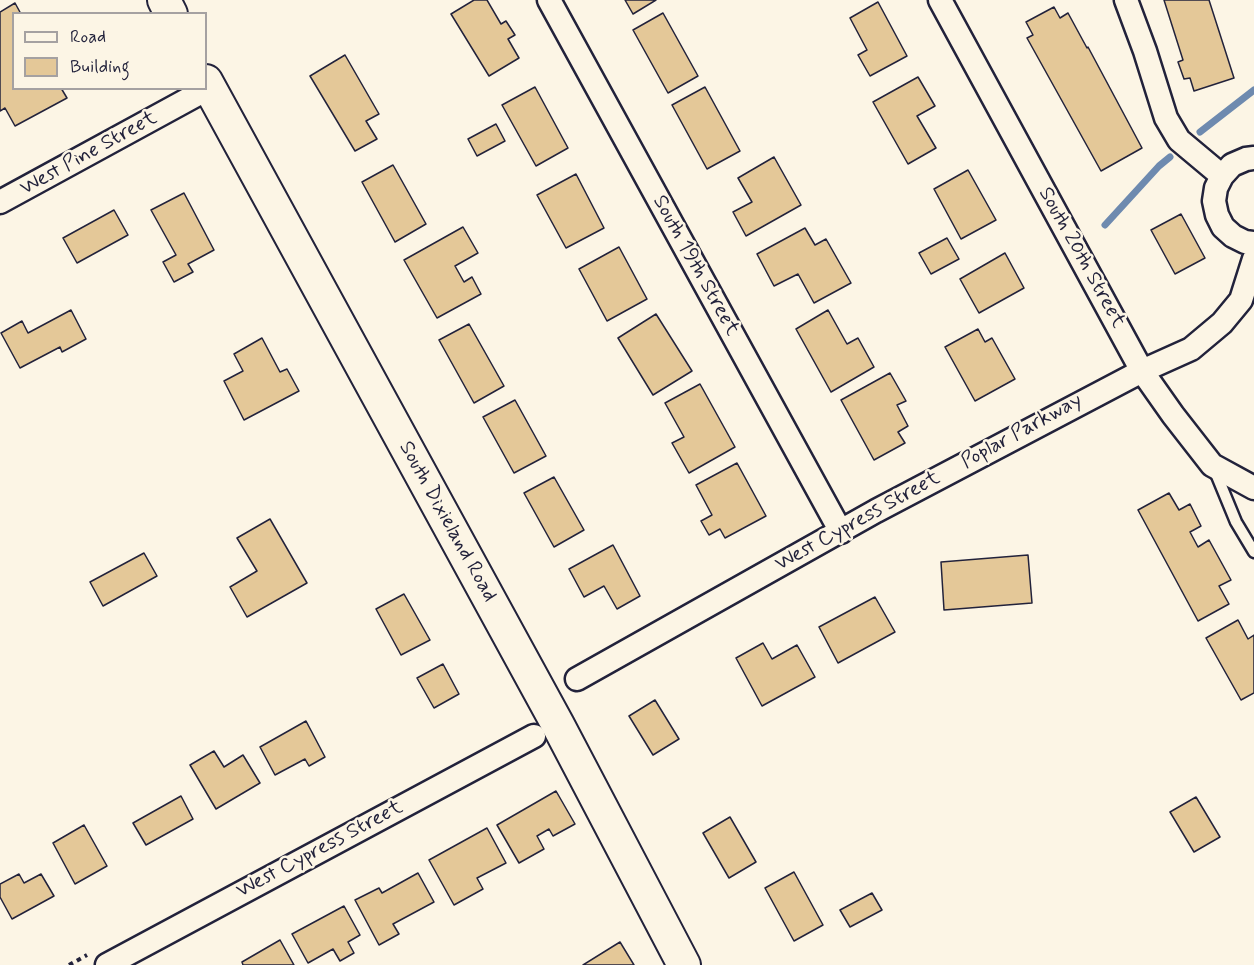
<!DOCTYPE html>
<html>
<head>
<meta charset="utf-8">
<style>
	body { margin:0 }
	#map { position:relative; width:1254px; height:965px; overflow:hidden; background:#fcf5e5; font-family:Mynerve,sans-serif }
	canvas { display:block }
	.legend { position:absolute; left:12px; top:12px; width:195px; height:78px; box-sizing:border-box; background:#fcf5e5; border:2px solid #a5a1a1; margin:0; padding:8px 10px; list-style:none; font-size:18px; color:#22223b }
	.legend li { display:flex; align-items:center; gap:12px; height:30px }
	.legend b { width:30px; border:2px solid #a5a1a1 }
</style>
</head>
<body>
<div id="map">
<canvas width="1254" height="965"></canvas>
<ul class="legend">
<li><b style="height:8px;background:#fcf5e5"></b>Road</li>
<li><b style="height:16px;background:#e4c898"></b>Building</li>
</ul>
</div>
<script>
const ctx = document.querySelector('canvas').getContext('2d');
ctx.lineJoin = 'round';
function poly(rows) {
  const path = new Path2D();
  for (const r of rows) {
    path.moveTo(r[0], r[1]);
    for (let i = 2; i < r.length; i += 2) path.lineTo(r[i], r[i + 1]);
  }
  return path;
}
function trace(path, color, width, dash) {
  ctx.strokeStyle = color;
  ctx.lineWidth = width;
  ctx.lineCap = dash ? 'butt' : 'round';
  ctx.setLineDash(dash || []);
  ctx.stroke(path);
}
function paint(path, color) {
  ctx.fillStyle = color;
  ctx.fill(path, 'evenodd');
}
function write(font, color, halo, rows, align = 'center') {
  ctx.font = font + ' Mynerve,sans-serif';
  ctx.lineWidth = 5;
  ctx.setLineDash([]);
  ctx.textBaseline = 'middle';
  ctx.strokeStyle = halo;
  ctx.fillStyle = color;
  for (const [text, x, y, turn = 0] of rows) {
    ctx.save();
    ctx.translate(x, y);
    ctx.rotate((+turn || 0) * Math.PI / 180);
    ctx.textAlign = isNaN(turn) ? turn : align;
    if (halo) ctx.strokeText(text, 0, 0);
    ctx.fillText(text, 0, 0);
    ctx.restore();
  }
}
const stream = poly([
	[1200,132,1254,90],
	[1105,225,1159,166,1170,157]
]);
const building = poly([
	[474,0,487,0,501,24,506,21,515,35,508,39,519,58,489,76,451,14,474,0],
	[625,0,656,0,633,14,625,0],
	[1164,0,1209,0,1234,78,1194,91,1190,78,1184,79,1178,62,1183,60,1164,0],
	[878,2,907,56,870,76,858,55,867,50,850,18,878,2],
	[15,3,21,14,14,14,14,88,61,88,67,98,15,126,5,108,0,111,0,12,15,3],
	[1054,7,1060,18,1068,13,1087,48,1088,47,1142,148,1101,171,1027,38,1033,35,1026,22,1054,7],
	[663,13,698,76,668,93,633,30,663,13],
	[345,55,379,114,366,121,377,139,355,151,310,76,345,55],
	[918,77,935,106,917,116,936,148,908,164,873,102,918,77],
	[535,87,568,148,536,166,502,105,535,87],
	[705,87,740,151,707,169,672,105,705,87],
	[496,124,505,141,477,156,468,139,496,124],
	[774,157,801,205,746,236,733,212,752,202,738,178,774,157],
	[393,165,426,224,395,242,362,182,393,165],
	[968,170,996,220,961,239,934,189,968,170],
	[576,174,604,228,566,248,537,195,576,174],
	[184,193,214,250,188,264,193,272,174,282,163,262,176,255,151,210,184,193],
	[114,210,128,235,77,263,63,238,114,210],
	[1181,214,1205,258,1175,274,1151,230,1181,214],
	[463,227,478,253,455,266,464,282,472,277,481,294,437,318,404,260,463,227],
	[805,228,815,245,826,239,851,283,814,303,798,274,774,286,757,254,805,228],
	[947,238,959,259,931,274,919,253,947,238],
	[619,247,647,299,607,321,579,269,619,247],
	[1005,253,1024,288,979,313,960,279,1005,253],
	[71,310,86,339,62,352,60,347,20,368,1,333,22,321,28,333,71,310],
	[828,310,847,344,858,338,874,367,831,392,796,329,828,310],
	[656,314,692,371,653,395,618,338,656,314],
	[469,324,504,386,474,403,439,340,469,324],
	[978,329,985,342,992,338,1015,379,975,401,945,347,978,329],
	[262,338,280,372,287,369,299,391,244,420,224,381,243,371,234,354,262,338],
	[890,373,906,401,897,405,908,426,898,432,905,443,874,460,841,400,890,373],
	[700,384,735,447,689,473,672,443,684,437,665,403,700,384],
	[515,400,546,456,514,473,483,417,515,400],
	[737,463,766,516,725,538,720,529,709,535,701,521,712,515,696,485,737,463],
	[554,477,584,530,554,547,524,493,554,477],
	[1169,493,1179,510,1190,504,1201,526,1190,532,1198,547,1209,540,1231,580,1219,586,1229,604,1198,621,1138,510,1169,493],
	[270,519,307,583,247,617,230,587,257,571,237,538,270,519],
	[613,545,640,596,617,609,604,586,584,597,569,569,613,545],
	[144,553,157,576,103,606,90,582,144,553],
	[1028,555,1032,603,944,610,941,562,1028,555],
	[404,594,430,640,401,655,376,609,404,594],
	[875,597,895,632,838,663,819,627,875,597],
	[1238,620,1248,639,1254,635,1254,693,1241,700,1206,638,1238,620],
	[763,643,772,659,797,645,815,677,762,706,736,658,763,643],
	[443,664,459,694,434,708,417,678,443,664],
	[655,700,679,739,653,755,629,716,655,700],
	[306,721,325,757,309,766,305,759,275,775,260,747,306,721],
	[214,751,224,767,243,755,260,783,216,809,190,765,214,751],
	[556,791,575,824,553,836,549,829,537,836,544,849,519,863,497,825,556,791],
	[181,796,193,819,146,845,133,823,181,796],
	[1196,797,1220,837,1194,852,1170,812,1196,797],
	[730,817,756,862,729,878,703,833,730,817],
	[84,825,107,866,75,884,53,843,84,825],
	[487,828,506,863,477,878,483,889,454,905,429,860,487,828],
	[794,872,823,925,794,941,765,888,794,872],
	[418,873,434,902,393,924,399,934,379,945,355,900,379,888,382,893,418,873],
	[19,874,24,883,41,874,54,896,12,919,0,897,0,884,19,874],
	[872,893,882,910,850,927,840,910,872,893],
	[344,906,360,935,348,942,354,953,340,961,333,949,308,963,292,934,344,906],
	[280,940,294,965,243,965,242,962,280,940],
	[620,942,634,965,583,965,620,942]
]);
const path = poly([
	[69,965,87,955]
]);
const lane = poly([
	[1215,471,1236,522,1254,552]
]);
const street = poly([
	[549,0,841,532],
	[940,0,1142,371,1173,415,1212,465,1254,488],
	[1126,0,1145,51,1166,118,1179,140,1222,176],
	[1254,158,1246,159,1232,165,1222,176,1216,188,1214,201,1217,215,1223,227,1233,236,1245,242,1254,243],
	[0,202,209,88],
	[577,679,876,511,1142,371,1191,349,1222,323,1241,300,1254,259],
	[107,965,534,736]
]);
const secondary = poly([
	[164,0,171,14],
	[206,81,558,725,684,965]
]);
const streetNames = [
	["West Pine Street",89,154,-29],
	["South 20th Street",1081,258,61],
	["South 19th Street",695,266,61],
	["Poplar Parkway",1022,432,-29],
	["South Dixieland Road",447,522,61],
	["West Cypress Street",858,522,-29],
	["West Cypress Street",320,850,-28]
];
trace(stream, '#6e8aaf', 7);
paint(building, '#e4c898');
trace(building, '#22223b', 1.5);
trace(lane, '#22223b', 15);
trace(street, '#22223b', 27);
trace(secondary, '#22223b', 36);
trace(path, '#22223b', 4, [4.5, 4.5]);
trace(lane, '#fcf5e5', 10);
trace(street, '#fcf5e5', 22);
trace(secondary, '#fcf5e5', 32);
write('21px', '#22223b', '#fcf5e5', streetNames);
</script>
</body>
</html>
